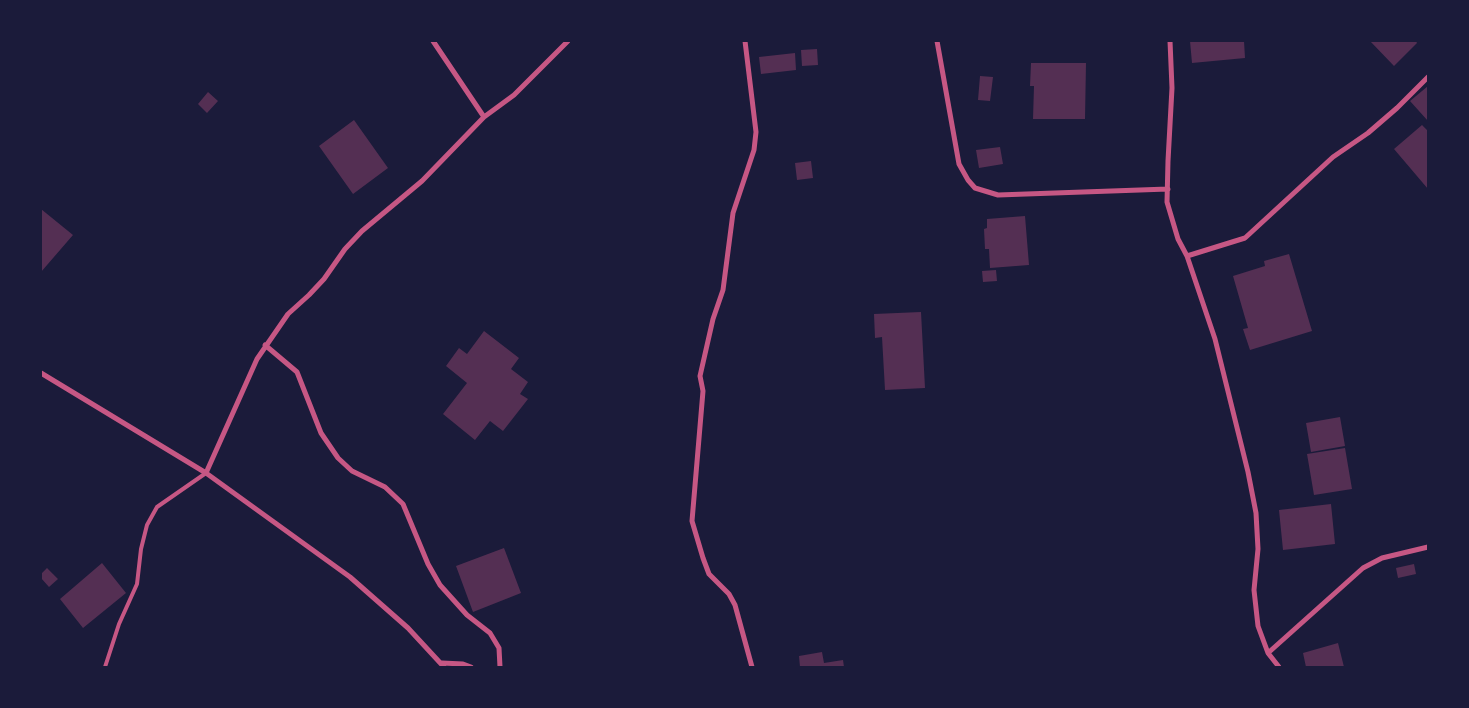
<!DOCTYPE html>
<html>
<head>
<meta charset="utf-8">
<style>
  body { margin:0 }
  #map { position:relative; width:1469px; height:708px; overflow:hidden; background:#1b1b3a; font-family:Raleway,sans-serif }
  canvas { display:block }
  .frame { position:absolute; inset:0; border:42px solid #1b1b3a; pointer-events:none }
</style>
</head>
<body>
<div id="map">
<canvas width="1469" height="708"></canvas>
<div class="frame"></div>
</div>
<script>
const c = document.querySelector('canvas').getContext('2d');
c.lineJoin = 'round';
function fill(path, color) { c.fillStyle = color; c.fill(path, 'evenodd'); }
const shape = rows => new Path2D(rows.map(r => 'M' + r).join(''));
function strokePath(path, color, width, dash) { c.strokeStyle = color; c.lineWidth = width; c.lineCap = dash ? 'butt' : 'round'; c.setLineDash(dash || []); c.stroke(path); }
fill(shape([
  [1190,41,1244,41,1245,58,1192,63],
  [1370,41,1416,41,1417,43,1394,66],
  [817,49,818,65,802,66,801,50],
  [795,53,796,70,761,74,759,57],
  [1031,63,1086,63,1085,119,1033,119,1034,86,1030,86],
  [980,76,993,77,990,101,978,100],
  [1428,86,1428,121,1410,101],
  [208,92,218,101,207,113,198,104],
  [354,120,388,168,353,194,319,146],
  [1422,125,1428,131,1428,189,1394,149],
  [1000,147,1003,164,979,168,976,150],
  [811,161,813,178,797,180,795,163],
  [41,209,73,235,41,272],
  [1025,216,1029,265,990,268,989,249,985,249,984,229,987,228,987,219],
  [1289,254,1312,331,1250,350,1243,329,1248,328,1233,276,1265,266,1264,261],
  [996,270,997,281,983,282,982,271],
  [921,312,925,388,885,390,882,337,875,338,874,314],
  [484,331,519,358,511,369,528,382,520,394,528,399,503,431,490,421,475,440,443,414,467,383,446,366,459,348,467,354],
  [1340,417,1345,446,1311,452,1306,423],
  [1345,448,1352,489,1314,495,1307,454],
  [1331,504,1335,544,1283,550,1279,510],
  [504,548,521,593,473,612,456,566],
  [102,563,126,593,83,628,60,599],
  [1414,564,1416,574,1398,578,1396,568],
  [47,568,58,579,49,587,41,578,41,574],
  [1338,643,1344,667,1306,667,1303,653],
  [822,652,824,663,843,660,844,667,800,667,799,656]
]), '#542f53');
strokePath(shape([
  [105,667,119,624,137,584,141,549,147,525,157,507,206,473]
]), '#c65784', 4);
strokePath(shape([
  [745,41,756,132,754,150,733,213,723,290,713,319,700,376,703,391,692,521,703,558,709,574,729,594,735,605,752,667],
  [937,41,959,164,968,180,975,188,998,195,1168,189],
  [1170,41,1172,88,1168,161,1167,202,1178,239,1187,256,1215,339,1248,472,1256,513,1258,549,1254,590,1258,626,1268,653,1279,667],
  [484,117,514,95,568,41],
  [1187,256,1245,238,1333,157,1368,133,1397,108,1428,77],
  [265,345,297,372,321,433,338,458,352,471,385,487,403,504,428,564,440,585,467,615,490,633,499,648,500,667],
  [41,373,206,473,350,577,408,628,444,667],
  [206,473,257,359,288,314,309,295,324,279,345,249,362,231,422,181,484,117,433,41],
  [1268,653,1363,568,1382,558,1428,547],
  [442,663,463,664,471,667]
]), '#c65784', 5);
</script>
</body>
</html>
